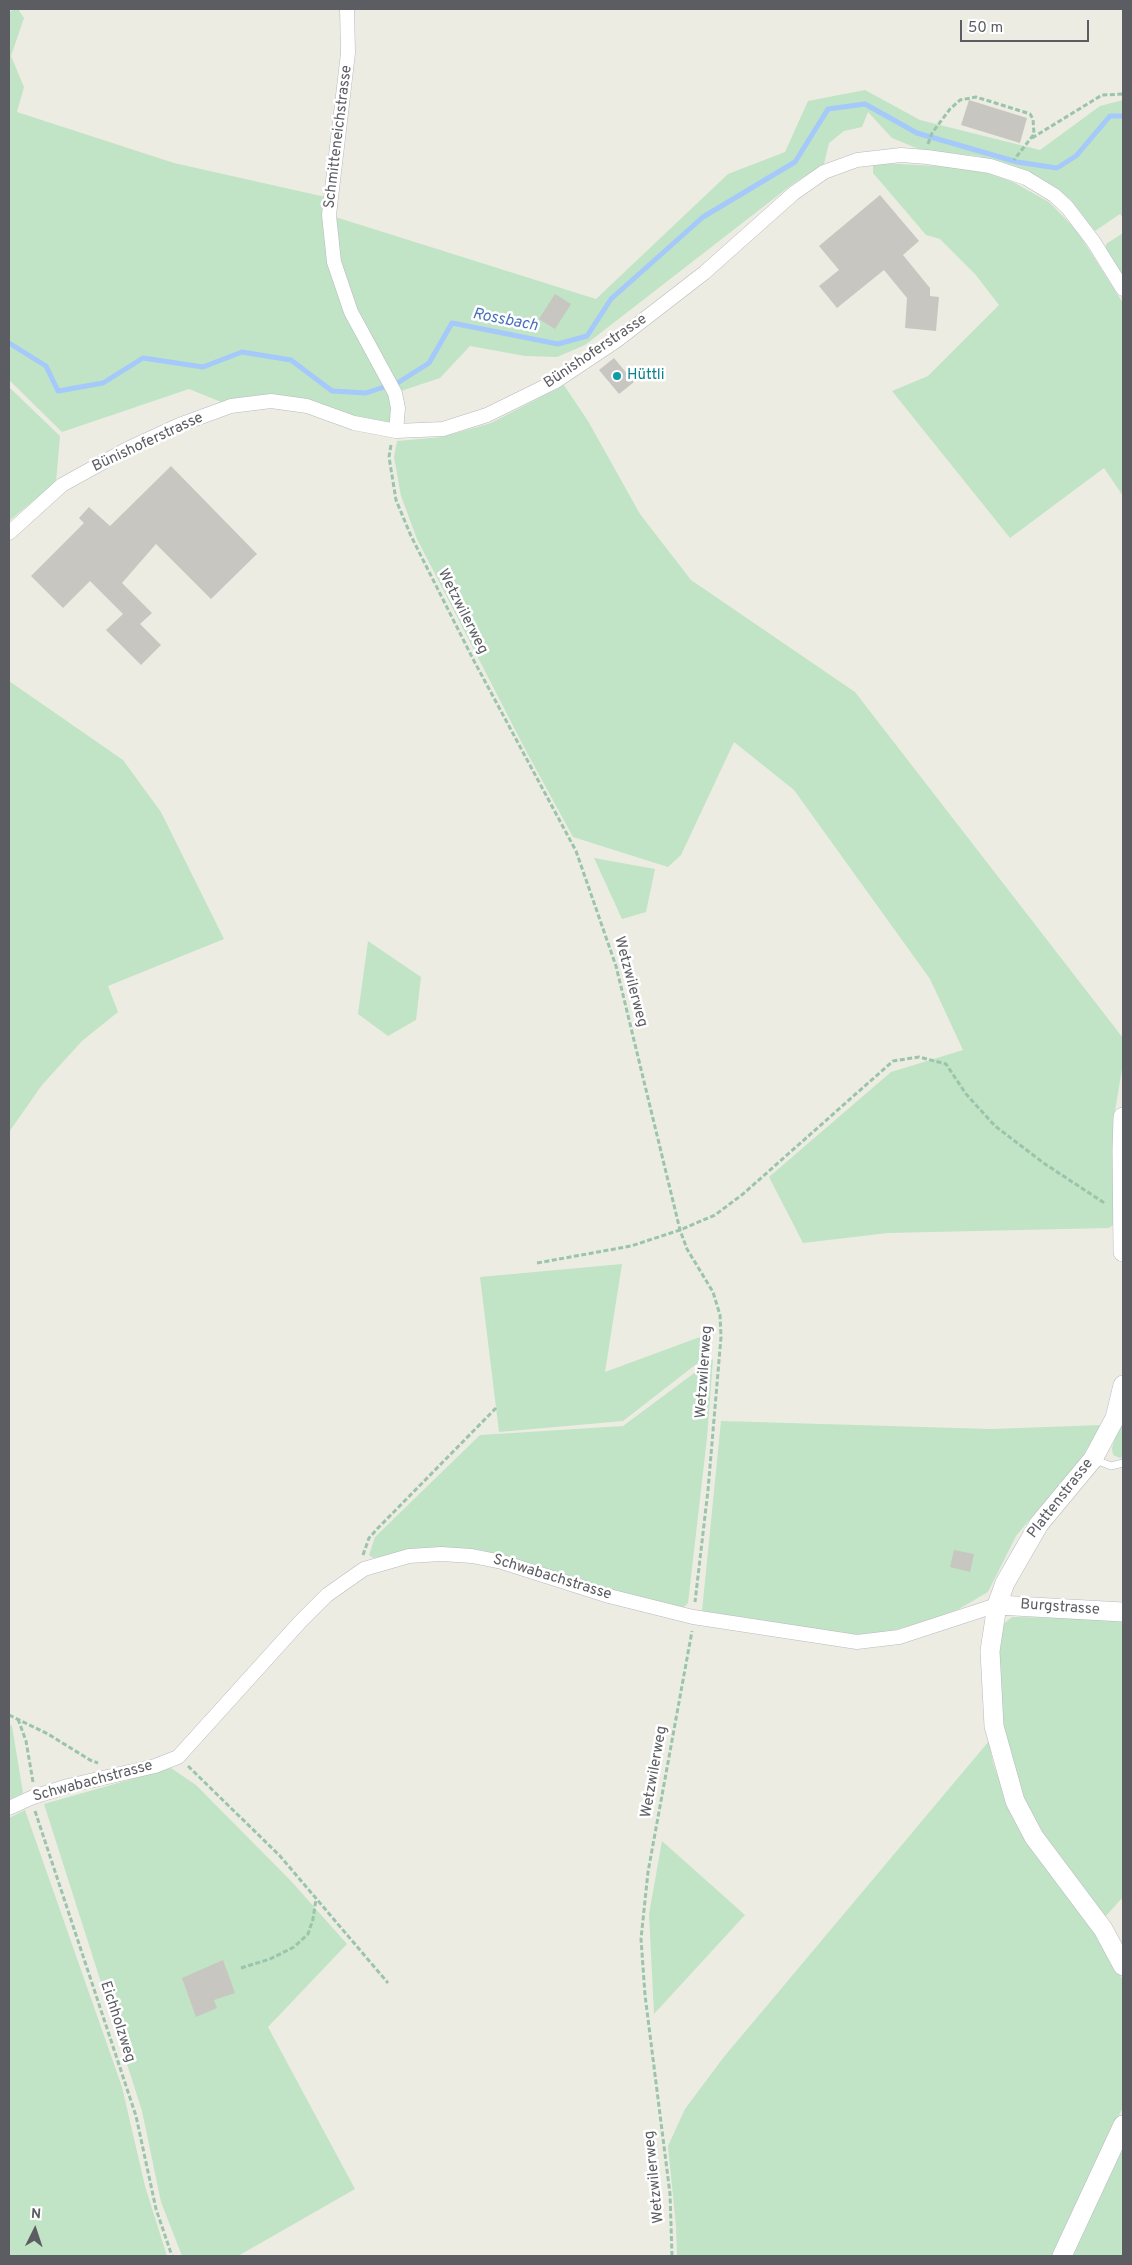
<!DOCTYPE html>
<html>
<head>
<meta charset="utf-8">
<style>
  body { margin:0 }
  #map { position:relative; width:1132px; height:2265px; overflow:hidden; background:#edece3; font-family:Overpass,sans-serif }
  canvas { display:block }
  .frame { position:absolute; inset:0; border:10px solid #5b5d63; pointer-events:none }
  .north { position:absolute; left:10px; top:2205px; width:50px; height:50px; -webkit-text-stroke:4px #fff; paint-order:stroke; rotate:4deg; font-size:14px; font-weight:700; line-height:20px; text-align:center; color:#5b5d63 }
  .north::after { content:''; display:block; margin:auto; width:18px; height:22px; background:#5b5d63; clip-path:polygon(50% 0,100% 100%,50% 72%,0 100%) }
  .scale { position:absolute; left:960px; top:20px; width:129px; height:22px; box-sizing:border-box; border:2px solid #5b5d63; border-top:0; padding-left:6px; font-size:15px; line-height:18px; white-space:nowrap; color:#5b5d63; -webkit-text-stroke:4px #fff; paint-order:stroke }
</style>
</head>
<body>
<div id="map">
<canvas width="1132" height="2265"></canvas>
<div class="frame"></div>
<div class="north">N</div>
<div class="scale">50 m</div>
</div>
<script>
const c = document.querySelector('canvas').getContext('2d');
c.lineJoin = 'round';
function fill(path, color) { c.fillStyle = color; c.fill(path, 'evenodd'); }
const shape = rows => new Path2D(rows.map(r => 'M' + r).join(''));
function strokePath(path, color, width, dash) { c.strokeStyle = color; c.lineWidth = width; c.lineCap = dash ? 'butt' : 'round'; c.setLineDash(dash || []); c.stroke(path); }
function label(font, color, halo, rows, align = 'center') {
  c.font = font + ' Overpass,sans-serif'; c.lineWidth = 5; c.setLineDash([]); c.textBaseline = 'middle'; c.strokeStyle = halo; c.fillStyle = color; for (const [text, x, y, turn = 0] of rows) {
    c.save(); c.translate(x, y); c.rotate((+turn || 0) * Math.PI / 180); c.textAlign = isNaN(turn) ? turn : align; if (halo) c.strokeText(text, 0, 0); c.fillText(text, 0, 0); c.restore();
  }
}
fill(shape([
  [14,9,18,9,24,18,11,56,24,87,17,112,174,163,330,198,329,215,596,299,728,174,785,152,808,101,865,90,920,120,1040,150,1100,106,1123,100,1123,218,1120,214,1095,231,1070,199,1039,177,978,156,921,150,892,138,868,112,862,127,844,131,829,143,824,164,794,183,585,345,557,357,525,356,470,346,440,378,395,393,396,431,307,406,231,406,189,389,62,432,9,380,9,12],
  [881,163,954,167,992,174,1013,182,1049,202,1077,231,1123,303,1123,496,1104,468,1010,538,892,391,928,376,999,305,975,274,940,239,926,235,873,173,873,165],
  [1123,233,1123,276,1106,250,1106,244],
  [564,385,588,421,640,514,691,580,855,692,1123,1038,1123,1063,1114,1117,1113,1225,1109,1228,888,1233,803,1243,769,1177,891,1072,963,1050,930,979,794,790,734,742,681,855,668,867,573,837,525,749,417,539,401,496,394,457,397,441,442,437,491,423],
  [9,387,60,436,56,482,9,521],
  [9,681,123,760,161,812,224,939,108,986,118,1012,82,1041,42,1085,9,1132],
  [594,858,655,869,646,912,622,919],
  [368,941,421,977,416,1020,388,1036,358,1014],
  [622,1264,605,1372,708,1334,699,1362,623,1421,499,1432,480,1277],
  [713,1359,707,1438,688,1603,682,1609,599,1587,481,1550,438,1548,373,1558,369,1555,375,1537,480,1435,623,1426],
  [1123,1414,1123,1457,1120,1458,1113,1455,1112,1448],
  [721,1421,991,1429,1102,1425,1082,1457,1016,1536,988,1592,959,1609,930,1620,880,1634,855,1635,702,1611],
  [1012,1617,1123,1619,1123,1897,1105,1917,1037,1833,1005,1750,998,1653,1002,1625],
  [9,1724,12,1726,23,1793,9,1800],
  [989,1741,993,1763,1004,1793,1112,1958,1123,1981,1123,2107,1052,2256,677,2256,676,2226,668,2146,685,2109,723,2058],
  [171,1768,196,1785,291,1881,347,1944,268,2027,355,2189,238,2256,182,2256,161,2202,142,2111,44,1804],
  [25,1810,122,2087,145,2186,167,2256,9,2256,9,1818],
  [662,1841,745,1915,654,2014,649,1914],
  [1123,2142,1123,2256,1068,2256]
]), '#c0e4c5');
strokePath(shape([
  [9,343,46,366,58,391,103,383,143,358,203,367,242,352,291,360,332,391,366,393,399,382,429,363,452,323,558,344,587,336,611,299,703,217,795,162,828,109,865,104,917,133,1017,162,1057,168,1076,156,1110,116,1123,116]
]), '#a5c9fb', 5);
fill(shape([
  [969,100,1027,118,1020,143,961,125],
  [880,195,919,241,903,255,930,288,930,296,939,297,936,331,905,328,907,298,884,270,837,308,819,286,839,270,819,246],
  [555,294,571,304,555,329,539,319],
  [614,358,634,382,619,394,599,370],
  [171,466,257,554,211,599,156,544,122,583,152,613,140,624,161,645,141,665,106,630,123,614,90,581,63,608,31,576,84,523,79,518,89,507,110,526],
  [954,1550,974,1554,970,1572,950,1567],
  [223,1960,235,1993,214,2000,217,2008,196,2017,182,1978]
]), '#c8c6c0');
const lane = shape([
  [1093,1459,1111,1466,1123,1463]
]);
const street = shape([
  [347,9,348,53,329,215,334,262,351,312,395,393,398,408,396,431],
  [9,533,62,485,127,449,179,425,231,406,271,401,307,406,354,423,396,431,443,429,487,415,556,381,616,341,704,273,794,193,824,172,857,160,901,155,927,157,990,166,1026,178,1054,195,1067,207,1093,241,1123,289],
  [9,1808,33,1797,68,1786,155,1766,178,1757,300,1622,327,1595,364,1569,409,1556,441,1554,472,1556,502,1562,609,1596,693,1617,857,1642,899,1637,997,1605]
]);
const secondary = shape([
  [1123,1117,1122,1150,1123,1252],
  [1123,1385,1115,1418,1093,1459,1039,1524,1005,1583,997,1605,990,1651,994,1726,1015,1801,1034,1837,1103,1929,1123,1966],
  [997,1605,1123,1612],
  [1062,2256,1123,2125]
]);
strokePath(lane, '#b8b9be', 8);
strokePath(street, '#b8b9be', 15);
strokePath(secondary, '#b8bac0', 20);
strokePath(shape([
  [1032,138,1102,95,1123,94],
  [928,144,932,133,950,109,960,100,976,97,1024,112,1030,114,1033,119,1034,134,1014,160],
  [391,445,389,457,396,500,411,536,473,659,576,851,616,966,680,1230,687,1249,713,1292,720,1315,721,1337,708,1490,695,1602],
  [537,1263,631,1246,680,1230,715,1215,743,1194,893,1061,919,1057,946,1064,966,1094,995,1126,1045,1164,1106,1204],
  [363,1555,369,1538,378,1528,496,1408],
  [9,1715,48,1734,90,1760,98,1763],
  [18,1719,26,1741,33,1782],
  [188,1766,280,1856,388,1983],
  [35,1811,136,2116,156,2209,172,2256],
  [241,1968,270,1959,294,1947,308,1934,313,1919,316,1899],
  [672,2256,670,2194,645,1995,641,1939,648,1872,692,1631]
]), '#9ac4ab', 3, [5, 2.5]);
strokePath(lane, '#fff', 7);
strokePath(street, '#fff', 14);
strokePath(secondary, '#fff', 19);
for (const [x, y, r, color] of [
  [617,376,5,"#0f9aa8"]
]) { const dot = new Path2D(); dot.arc(x, y, r, 0, 2 * Math.PI); c.fillStyle = color; c.fill(dot); strokePath(dot, '#fff', 2); }
label('15px', '#5b5d63', '#fff', [
  ["Schmitteneichstrasse",339,137,-83],
  ["Bünishoferstrasse",596,352,-34],
  ["Bünishoferstrasse",148,443,-25],
  ["Wetzwilerweg",462,612,63],
  ["Wetzwilerweg",630,982,75],
  ["Wetzwilerweg",705,1372,-86],
  ["Plattenstrasse",1061,1499,-52],
  ["Schwabachstrasse",552,1578,17],
  ["Burgstrasse",1060,1608,4],
  ["Wetzwilerweg",655,1772,-80],
  ["Schwabachstrasse",93,1782,-15],
  ["Eichholzweg",117,2022,72],
  ["Wetzwilerweg",655,2177,-96]
]);
label('15px', '#0d838f', '#fff', [
  ["Hüttli",627,376]
], 'left');
label('italic 16px', '#4871bd', '#fff', [
  ["Rossbach",505,321,11]
]);
</script>
</body>
</html>
